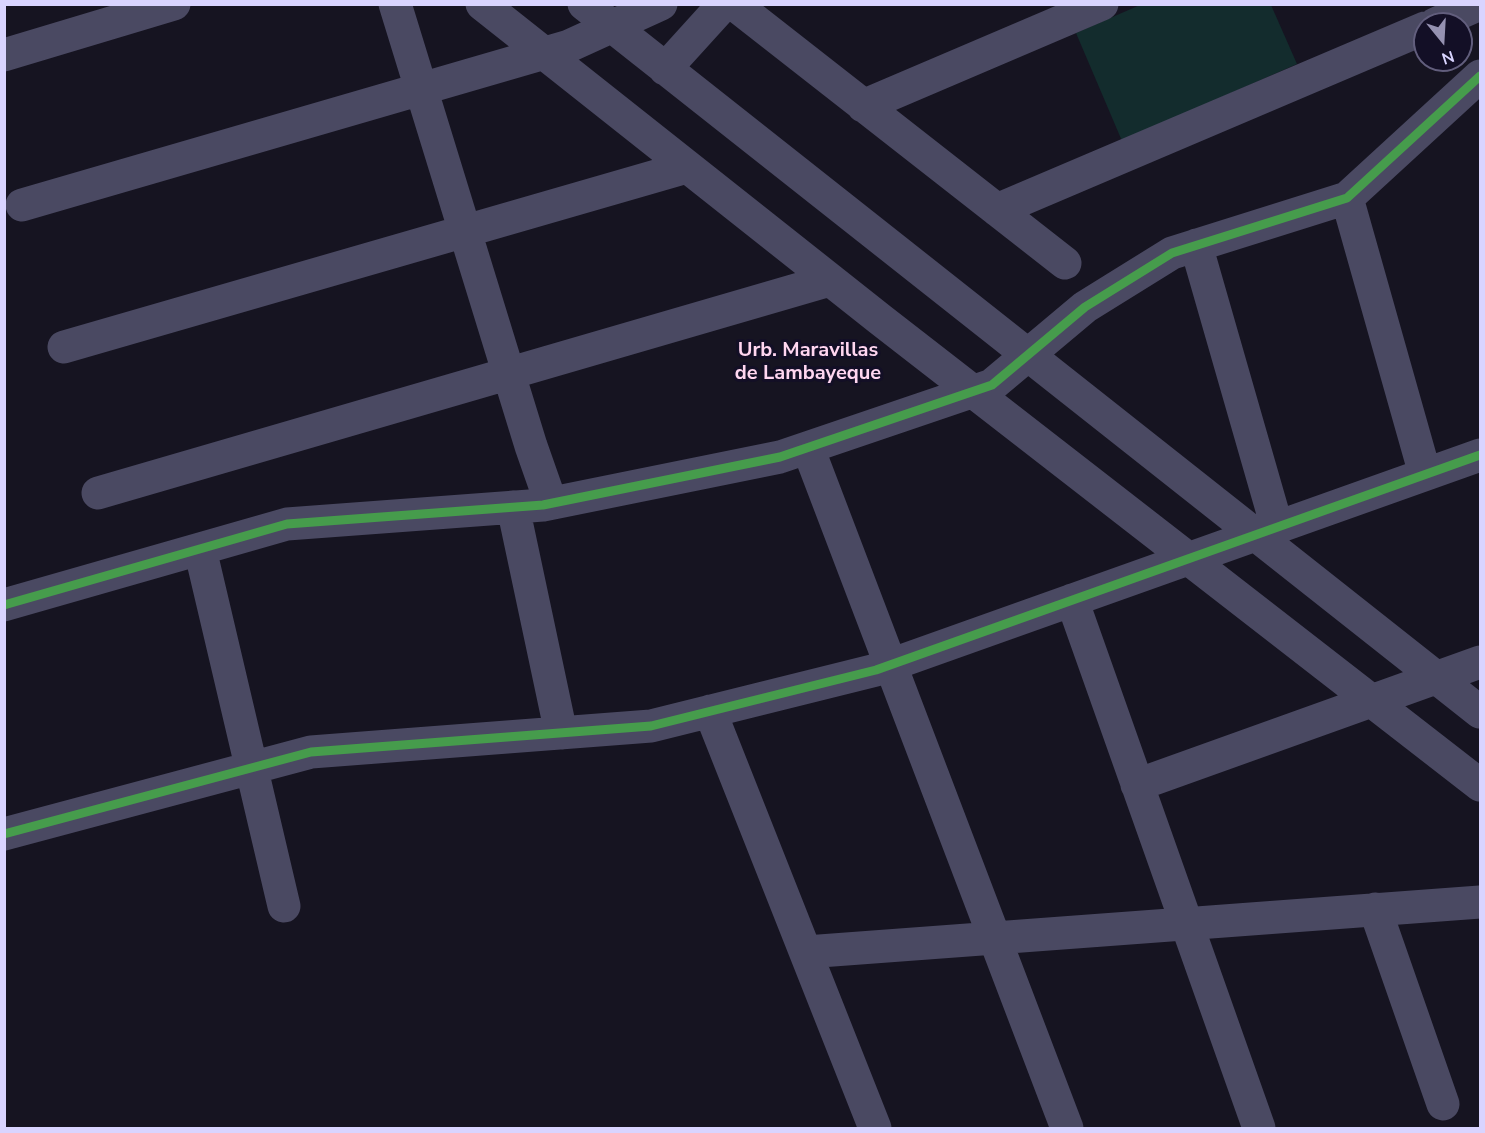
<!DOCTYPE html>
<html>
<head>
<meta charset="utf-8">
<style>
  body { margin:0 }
  #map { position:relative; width:1485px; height:1133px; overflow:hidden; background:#161421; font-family:"Nunito Sans",sans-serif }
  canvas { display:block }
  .frame { position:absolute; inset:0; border:6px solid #d9d4ff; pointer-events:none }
  .north { position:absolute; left:1413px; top:12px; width:60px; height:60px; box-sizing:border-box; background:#130f26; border:2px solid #625e7d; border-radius:50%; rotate:162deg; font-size:16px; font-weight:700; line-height:24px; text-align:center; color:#d9d4ff }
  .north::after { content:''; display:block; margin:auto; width:21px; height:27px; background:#9591b1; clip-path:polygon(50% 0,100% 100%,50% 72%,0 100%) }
</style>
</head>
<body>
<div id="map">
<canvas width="1485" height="1133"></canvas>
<div class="frame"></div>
<div class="north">N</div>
</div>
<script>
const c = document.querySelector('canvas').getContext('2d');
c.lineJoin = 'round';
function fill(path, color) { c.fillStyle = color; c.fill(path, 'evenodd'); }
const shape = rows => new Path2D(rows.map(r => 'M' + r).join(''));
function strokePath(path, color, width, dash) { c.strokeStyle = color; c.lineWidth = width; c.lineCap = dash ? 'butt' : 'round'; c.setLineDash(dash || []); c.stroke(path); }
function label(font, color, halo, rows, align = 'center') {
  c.font = font + ' "Nunito Sans",sans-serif'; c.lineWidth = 6; c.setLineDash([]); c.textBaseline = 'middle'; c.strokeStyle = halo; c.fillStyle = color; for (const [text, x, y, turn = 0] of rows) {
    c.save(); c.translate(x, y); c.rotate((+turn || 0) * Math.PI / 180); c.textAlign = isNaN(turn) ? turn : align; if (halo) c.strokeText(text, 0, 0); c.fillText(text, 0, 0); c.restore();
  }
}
fill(shape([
  [1140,5,1271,5,1297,64,1122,141,1076,33]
]), '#132c2d');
strokePath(shape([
  [395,4,531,446,551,503],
  [482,4,881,320,1480,785],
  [584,4,1480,712],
  [734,4,1065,263],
  [1435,24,1480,4],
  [4,55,174,4],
  [665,69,724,4],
  [863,106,1102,4],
  [1347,198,1425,474],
  [22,205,569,46,661,4],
  [997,210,1425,28],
  [1196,245,1277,527],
  [64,347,687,167],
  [808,448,1067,1128],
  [98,493,830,280],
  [513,507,561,733],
  [200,549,284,906],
  [1072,600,1259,1128],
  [4,605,287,524,543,505,780,457,992,385,1085,307,1172,253,1347,198,1480,76],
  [710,711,875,1128],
  [1137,785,1480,662],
  [4,834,311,752,651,726,876,670,1480,455],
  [1375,909,1443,1104],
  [806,952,1480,902]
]), '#4a4962', 33);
strokePath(shape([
  [4,605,287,524,543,505,780,457,992,385,1085,307,1172,253,1347,198,1480,76],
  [4,834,311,752,651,726,876,670,1480,455]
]), '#469c4c', 9);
label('bold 20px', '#ffd6f0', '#130f26', [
  ["Urb. Maravillas",808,351],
  ["de Lambayeque",808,374]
]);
</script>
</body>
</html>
